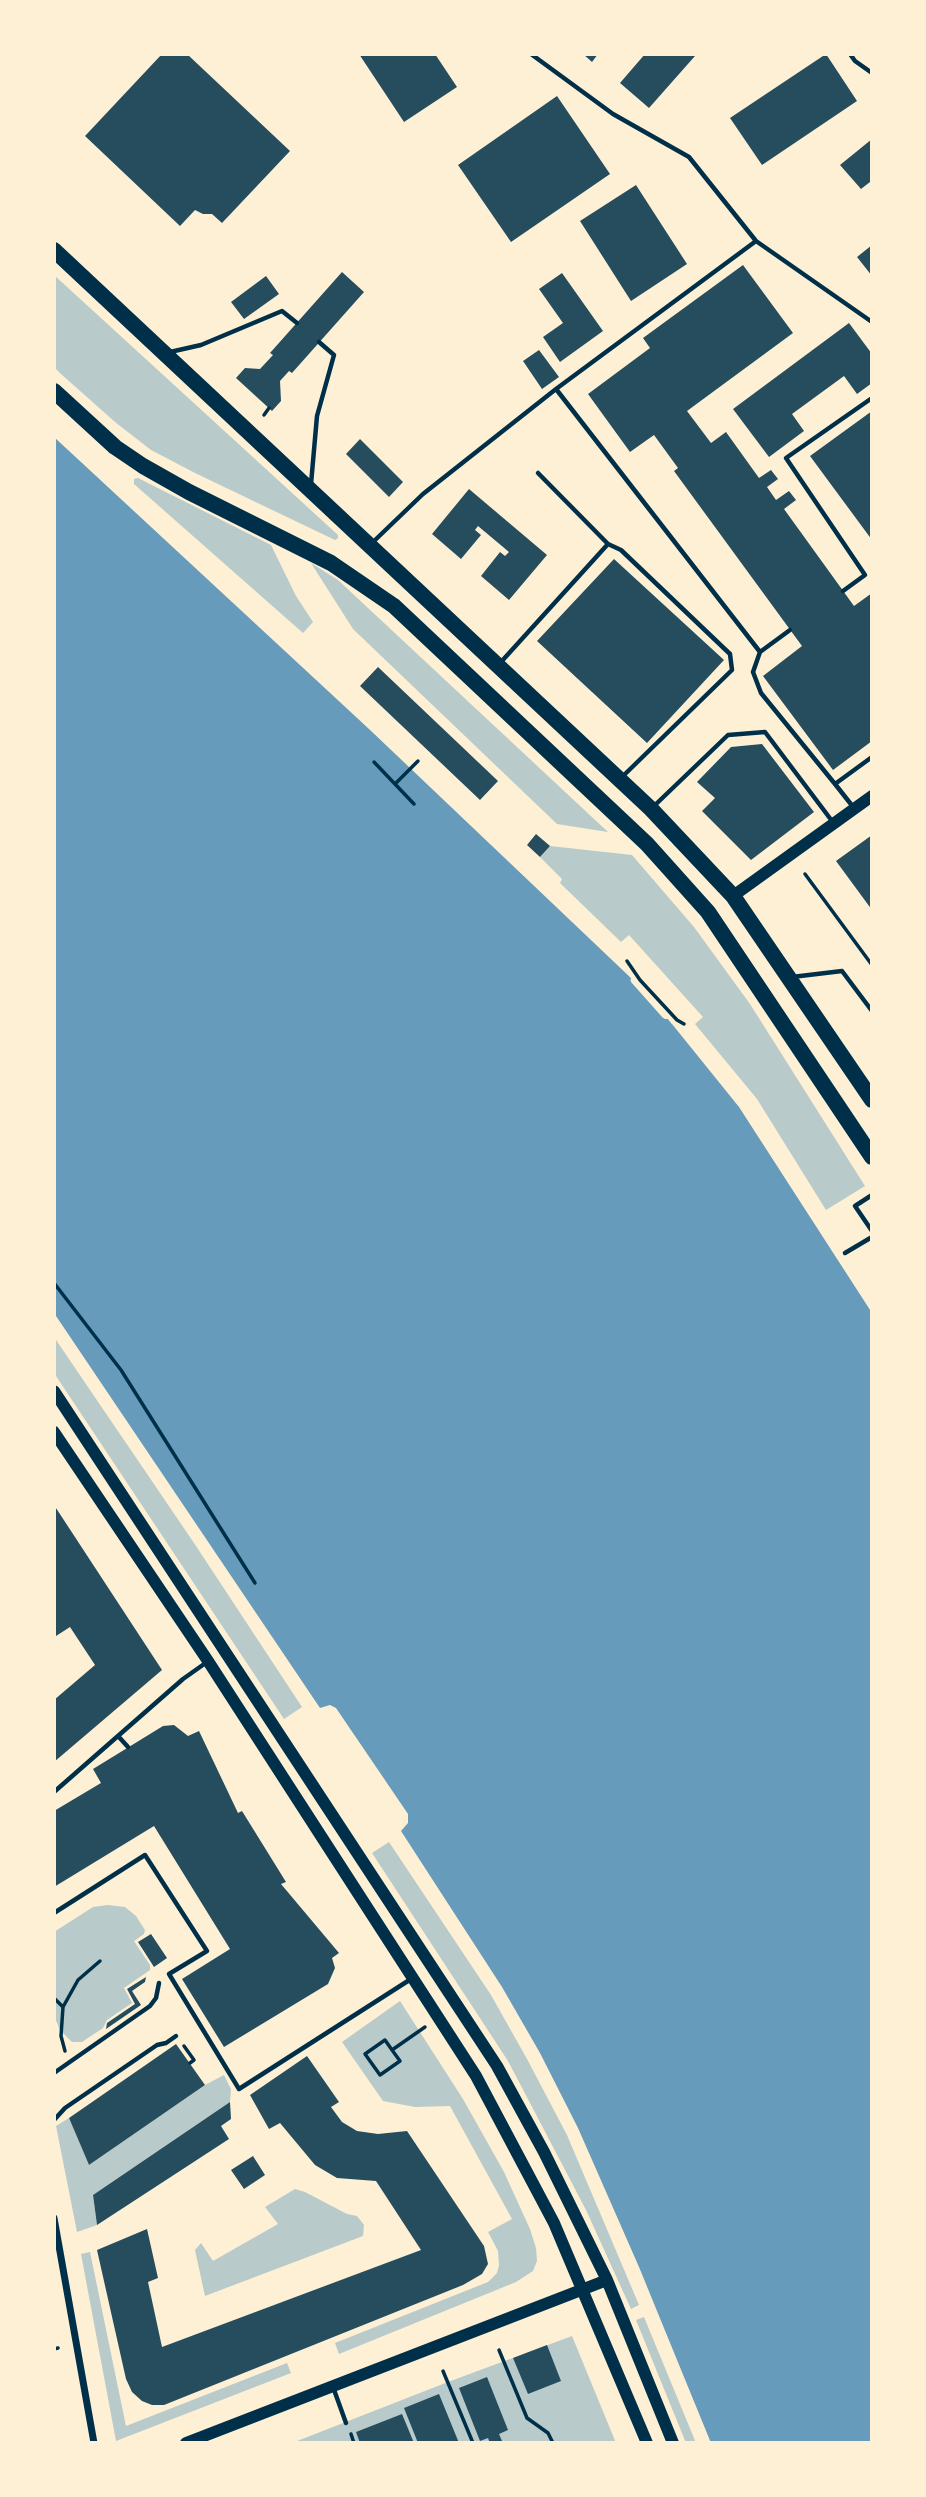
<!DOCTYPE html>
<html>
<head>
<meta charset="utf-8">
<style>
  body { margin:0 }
  #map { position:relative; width:926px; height:2497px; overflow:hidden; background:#fdf0d5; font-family:Inter,sans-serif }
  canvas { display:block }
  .frame { position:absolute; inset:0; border:56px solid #fdf0d5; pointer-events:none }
</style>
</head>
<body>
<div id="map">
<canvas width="926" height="2497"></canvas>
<div class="frame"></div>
</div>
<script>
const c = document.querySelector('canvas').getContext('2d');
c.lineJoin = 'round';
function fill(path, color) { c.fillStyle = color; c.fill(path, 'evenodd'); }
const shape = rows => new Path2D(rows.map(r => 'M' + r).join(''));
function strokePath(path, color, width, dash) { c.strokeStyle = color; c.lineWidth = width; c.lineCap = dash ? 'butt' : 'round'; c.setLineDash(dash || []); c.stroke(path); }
fill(shape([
  [54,275,338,535,338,538,335,540,195,473,151,450,115,422,61,374,54,367],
  [138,478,271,545,296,596,313,622,303,633,134,484,134,479],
  [311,563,338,580,608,832,557,824,353,629],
  [550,846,632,855,694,927,750,1004,865,1186,826,1210,757,1099,695,1024,703,1017,629,935,621,942,560,883,562,879,540,857],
  [54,1337,194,1543,302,1707,284,1719,54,1373],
  [389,1842,491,1995,527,2059,567,2135,639,2305,631,2309,586,2210,508,2061,372,1853],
  [108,1905,125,1907,136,1916,145,1930,144,1934,134,1941,150,1965,150,1970,124,1988,132,2003,107,2020,103,2028,82,2042,72,2042,60,2030,54,2016,54,1932,93,1907],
  [400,2001,463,2099,504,2172,530,2229,536,2248,537,2261,533,2271,516,2282,339,2354,335,2343,488,2282,497,2273,499,2265,498,2251,488,2232,512,2219,450,2106,415,2107,383,2101,342,2042],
  [224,2075,231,2089,230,2102,93,2195,97,2225,77,2232,56,2126,69,2118,89,2165,205,2085],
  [295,2189,305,2192,347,2214,357,2216,364,2225,363,2236,205,2296,195,2250,201,2243,213,2261,278,2224,265,2207],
  [90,2252,126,2426,287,2363,291,2373,116,2441,81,2254],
  [644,2317,696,2443,686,2443,636,2320],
  [572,2336,616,2443,292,2443,448,2382]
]), '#b9caca');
fill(shape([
  [54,437,369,729,632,979,630,980,665,1019,668,1019,739,1107,872,1313,872,2443,711,2443,639,2267,578,2128,540,2053,502,1987,401,1831,408,1823,408,1814,336,1708,330,1705,320,1708,54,1313]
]), '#669bbc');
fill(shape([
  [629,971,635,977,634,981,665,1015,670,1016,675,1022,672,1024,668,1019,663,1018,631,982,631,978,627,973]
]), '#fdf0d5');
fill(shape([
  [162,54,187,54,290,151,222,223,212,214,203,214,195,210,180,226,85,136],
  [359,54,435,54,457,87,404,122],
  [583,54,598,54,592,62],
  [645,54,695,56,649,108,620,83],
  [826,54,857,101,762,165,730,118],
  [557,96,610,174,511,242,458,165],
  [872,139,872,184,870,182,861,189,840,165],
  [636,185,687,264,631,301,580,221],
  [872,245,872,276,857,257],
  [743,265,793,333,687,411,711,443,726,432,759,478,771,470,778,479,767,487,776,500,789,491,796,500,784,509,854,606,872,593,872,741,833,770,763,676,802,646,674,471,678,468,654,435,630,452,588,394,650,348,643,338],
  [342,272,364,292,292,373,289,371,280,381,281,401,272,411,236,378,245,368,260,369,273,355,270,353],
  [562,273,603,331,560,362,543,337,563,323,539,289],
  [266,276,279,294,244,319,231,302],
  [849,323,872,354,872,383,857,394,844,376,792,414,804,431,769,457,733,409],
  [539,350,559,377,542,389,523,361],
  [872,411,872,540,810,456],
  [360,439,403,482,389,497,346,454],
  [469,489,547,555,509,600,481,576,500,552,505,556,509,552,478,526,475,530,481,535,461,559,432,534],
  [614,559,724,660,647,743,537,641],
  [378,667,498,781,480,800,360,686],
  [762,744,814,812,751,860,702,811,715,798,697,782,731,747],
  [536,834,550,846,540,857,527,845],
  [872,835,872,910,836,861],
  [54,1505,162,1670,54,1762,54,1700,95,1665,70,1627,56,1636,54,1634,54,1606,56,1605,54,1602],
  [174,1725,188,1736,199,1731,238,1813,242,1811,286,1882,281,1884,339,1953,332,1958,335,1968,328,1984,224,2047,182,1979,230,1949,154,1826,54,1887,54,1811,101,1783,93,1769,163,1726],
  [151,1934,167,1958,154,1967,138,1942],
  [146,1977,145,1982,132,1991,141,2005,106,2029,107,2023,135,2004,127,1989],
  [176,2044,205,2085,89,2165,69,2118],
  [307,2056,339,2102,331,2107,342,2122,357,2131,378,2134,407,2131,484,2246,488,2264,482,2274,463,2285,164,2405,152,2405,142,2401,132,2392,126,2379,97,2250,147,2229,158,2278,148,2282,162,2347,421,2250,376,2181,337,2178,315,2165,280,2123,269,2129,250,2095],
  [230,2102,231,2119,221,2126,229,2139,97,2225,93,2195],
  [253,2156,265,2175,244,2189,231,2170],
  [547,2345,561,2381,528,2394,513,2358],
  [487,2377,508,2430,499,2434,502,2441,497,2443,490,2443,488,2438,480,2441,459,2388],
  [439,2394,459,2443,418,2443,404,2408],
  [402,2414,414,2443,360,2443,356,2432]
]), '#264d5e');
strokePath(shape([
  [264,415,269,408],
  [374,762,414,804],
  [395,784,418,761],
  [805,874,872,965],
  [627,961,640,980,677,1020,684,1024],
  [54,1283,121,1370,255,1583],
  [54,1998,63,2007],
  [184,2046,194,2060,190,2063],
  [392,2050,400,2061,380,2075,365,2054,385,2040,392,2050,425,2027],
  [65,2051,61,2036,63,2007,78,1980,100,1961],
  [54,2349,58,2348],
  [499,2350,527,2418,548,2433,553,2443],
  [443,2371,473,2443],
  [351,2434,354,2443]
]), '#003049', 3.5);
strokePath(shape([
  [531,54,613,114,689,157,756,241,872,322],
  [850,54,855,61,872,73],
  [170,352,201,345,282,311,297,323],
  [556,389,760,652,753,672,761,693,835,784,872,757],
  [538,473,608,544],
  [311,484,317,416,334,355,319,342],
  [373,542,423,494,556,389,756,241],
  [843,591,865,575,786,458,872,398],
  [760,652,790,630],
  [501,662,608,544,621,550,730,654,732,670,623,776],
  [835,784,854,808],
  [654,806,728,735,765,732,832,821],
  [792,977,842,971,872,1011],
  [872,1195,855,1206,872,1231],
  [845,1253,872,1237],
  [118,1736,128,1747],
  [54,1792,183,1679,207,1662],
  [54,1913,145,1855,207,1951,169,1974,239,2089,411,1979],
  [54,2073,150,2006,156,1998,159,1983],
  [54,2120,65,2108,157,2045,166,2043,176,2036],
  [333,2387,346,2423]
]), '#003049', 4.5);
strokePath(shape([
  [54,2218,94,2443]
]), '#003049', 7);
strokePath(shape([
  [733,896,872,796],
  [54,1391,497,2066,544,2152,607,2280,673,2443],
  [54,1432,208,1661,476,2076,554,2223,647,2443],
  [186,2443,607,2280]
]), '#003049', 12);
strokePath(shape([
  [54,250,651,809,733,896,872,1100],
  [54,391,115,447,143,466,189,492,331,563,394,606,647,844,708,912,872,1157]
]), '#003049', 16);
</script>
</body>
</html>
